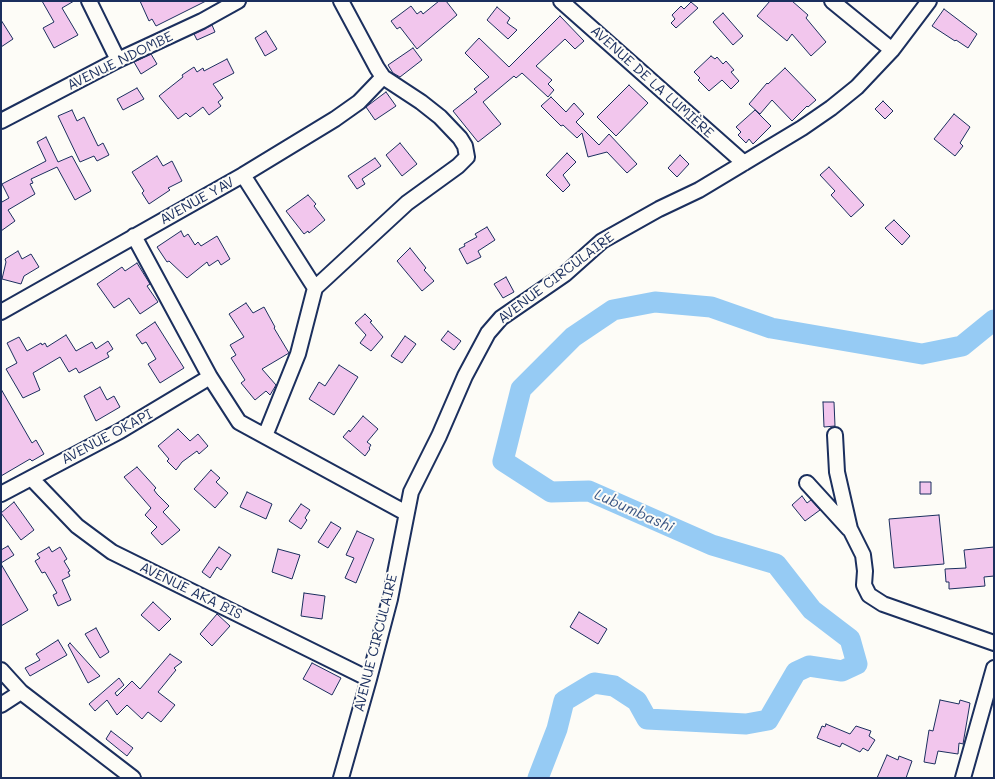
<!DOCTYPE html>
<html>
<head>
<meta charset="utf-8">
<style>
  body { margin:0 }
  #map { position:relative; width:995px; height:779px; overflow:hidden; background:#fdfcf7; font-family:Mali,sans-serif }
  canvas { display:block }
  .frame { position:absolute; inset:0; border:2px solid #1b2f5e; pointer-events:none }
</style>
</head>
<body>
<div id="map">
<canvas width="995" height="779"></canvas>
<div class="frame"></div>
</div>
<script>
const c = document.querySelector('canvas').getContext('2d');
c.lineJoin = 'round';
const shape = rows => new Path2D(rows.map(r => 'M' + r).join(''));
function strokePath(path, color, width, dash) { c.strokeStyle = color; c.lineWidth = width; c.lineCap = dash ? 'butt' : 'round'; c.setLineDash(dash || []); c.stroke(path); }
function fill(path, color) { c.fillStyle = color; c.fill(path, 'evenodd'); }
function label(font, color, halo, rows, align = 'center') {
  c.font = font + ' Mali,sans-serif'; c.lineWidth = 4; c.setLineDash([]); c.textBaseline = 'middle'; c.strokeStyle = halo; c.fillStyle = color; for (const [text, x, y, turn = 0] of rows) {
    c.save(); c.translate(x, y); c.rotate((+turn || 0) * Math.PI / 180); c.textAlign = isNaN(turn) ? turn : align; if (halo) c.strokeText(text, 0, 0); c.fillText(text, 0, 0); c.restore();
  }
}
strokePath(shape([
  [538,778,557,729,564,701,594,683,614,686,637,701,647,719,746,724,768,720,796,672,809,666,842,671,857,664,850,639,812,610,776,564,712,545,589,491,551,492,503,461,521,389,573,337,613,310,655,302,711,307,771,328,922,354,962,346,994,320]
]), '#96cbf4', 21);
const building = shape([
  [42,1,74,1,62,8,78,35,54,48,43,28,54,22,42,1],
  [140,1,206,1,156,26,152,19,149,21,140,1],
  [439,1,446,1,457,15,417,49,400,27,397,29,391,21,411,6,417,14,421,11,423,14,439,1],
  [770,1,792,1,808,15,806,18,826,42,811,56,792,34,787,41,757,16,770,1],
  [691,2,698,8,676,28,671,23,675,19,672,15,681,6,684,9,691,2],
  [497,7,510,18,507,23,517,30,508,39,487,20,497,7],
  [944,9,977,34,968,48,956,40,955,41,932,26,944,9],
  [723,13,743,36,733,45,713,22,723,13],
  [560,16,584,41,575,49,565,39,536,66,552,80,548,84,554,90,548,97,522,73,516,78,514,76,483,102,501,124,478,142,453,111,477,92,474,89,489,77,465,53,479,38,509,67,560,16],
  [1,20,13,39,1,47,1,20],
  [212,25,215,32,197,40,194,34,212,25],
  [266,31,277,49,265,56,255,38,266,31],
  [413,48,422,60,400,77,393,73,388,65,413,48],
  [151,54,157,64,141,74,134,62,151,54],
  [711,56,715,59,717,57,723,64,726,61,734,70,731,72,739,81,731,89,722,80,709,91,698,80,700,78,694,72,711,56],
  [227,59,234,73,213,84,223,98,218,102,221,106,209,115,203,107,190,117,186,113,178,119,159,96,183,77,182,75,194,67,197,72,203,68,204,71,227,59],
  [785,68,816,100,808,107,807,106,792,121,772,100,760,114,749,104,767,83,768,84,785,68],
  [629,85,648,103,616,136,597,117,629,85],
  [137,88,144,99,123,110,117,99,137,88],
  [386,92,396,106,375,120,366,107,386,92],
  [551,97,566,112,574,103,584,114,576,122,599,145,609,134,637,164,627,173,607,152,588,157,582,133,577,138,563,125,561,126,541,106,551,97],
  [883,101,893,111,885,119,875,109,883,101],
  [72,110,77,121,84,117,98,146,103,143,109,155,97,161,94,156,80,162,58,116,72,110],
  [755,110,771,126,753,144,749,139,746,143,738,135,741,132,736,127,755,110],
  [954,114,970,127,960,143,963,146,955,156,934,139,954,114],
  [46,137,58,162,72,156,91,191,75,200,57,167,31,179,33,183,30,184,35,194,8,210,15,221,1,231,1,200,2,202,9,198,2,184,46,161,37,142,46,137],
  [400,143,417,164,402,176,386,155,400,143],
  [567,153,576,162,563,175,570,185,563,192,546,175,567,153],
  [680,155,689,164,677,177,668,168,680,155],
  [157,156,163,166,172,161,182,181,168,188,170,190,149,204,142,193,144,191,132,172,157,156],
  [375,158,381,166,362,179,365,184,357,189,348,176,375,158],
  [829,167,864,205,851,217,831,195,835,191,820,175,829,167],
  [308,195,316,204,314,206,325,220,309,233,308,231,304,234,286,211,308,195],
  [894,220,910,236,902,245,885,228,894,220],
  [487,227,495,240,478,251,481,257,467,264,459,249,465,246,464,244,477,237,475,234,487,227],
  [181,231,184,237,188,234,195,245,198,242,201,246,217,236,230,259,221,265,218,260,209,266,207,262,187,278,169,261,167,262,157,247,181,231],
  [410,248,426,268,424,270,434,281,422,291,397,261,410,248],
  [18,251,22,259,31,254,39,267,24,276,21,284,2,279,6,262,5,259,18,251],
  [137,263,150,284,147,286,158,302,140,314,129,298,114,308,97,284,122,267,125,271,137,263],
  [506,277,514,292,503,298,494,284,506,277],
  [246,303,253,313,264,307,275,327,274,328,289,353,262,369,276,385,270,395,266,391,255,400,241,383,245,380,231,358,236,355,230,345,244,337,229,314,246,303],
  [365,314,372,321,370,322,383,337,371,351,360,343,366,335,355,323,365,314],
  [155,322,184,368,160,383,148,364,156,359,146,342,142,344,136,335,155,322],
  [448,331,461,341,454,350,441,340,448,331],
  [66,335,76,351,92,342,96,349,108,341,113,349,107,353,109,357,79,373,76,368,69,372,60,357,33,373,40,390,23,398,6,369,17,363,7,343,19,337,27,351,41,343,42,345,45,343,47,347,66,335],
  [405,336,416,344,402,363,391,356,405,336],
  [339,365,358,377,334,415,309,399,319,382,325,386,339,365],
  [100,387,107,400,114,396,120,407,96,421,84,396,100,387],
  [1,389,32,443,36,440,44,454,32,461,30,459,1,476,1,389],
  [823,402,834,402,835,426,824,427,823,402],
  [363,416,378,429,367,442,371,445,369,448,370,449,365,456,343,437,349,430,350,432,363,416],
  [178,429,190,441,198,434,208,446,199,454,197,451,182,462,176,470,167,461,169,459,158,446,178,429],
  [137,467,156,488,154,490,157,494,169,506,163,512,180,530,162,545,151,533,157,527,145,515,151,508,124,477,137,467],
  [211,470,220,478,216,482,228,493,215,508,194,489,211,470],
  [920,482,931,482,931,494,920,494,920,482],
  [247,492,272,504,266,519,240,507,247,492],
  [802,496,807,503,811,500,820,510,805,521,792,505,802,496],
  [14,502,34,530,21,540,1,513,14,502],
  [301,504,310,510,305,518,307,520,301,529,289,521,301,504],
  [939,515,944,564,894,568,889,519,939,515],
  [331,522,341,528,328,548,318,542,331,522],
  [357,531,374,539,356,583,345,578,354,558,346,555,357,531],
  [8,546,14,555,1,563,1,550,8,546],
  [49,547,52,552,60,547,67,559,64,561,70,571,68,572,70,576,62,580,71,600,58,606,53,595,57,593,45,572,42,573,35,561,40,558,37,554,49,547],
  [219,547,231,555,221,570,217,567,210,578,202,572,219,547],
  [994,547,994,576,984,577,985,586,949,589,949,582,946,582,945,569,966,568,964,550,994,547],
  [278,549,300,555,292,579,272,572,278,549],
  [1,564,28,610,1,626,1,564],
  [304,593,325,596,322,619,301,616,304,593],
  [153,602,171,619,159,631,141,615,153,602],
  [579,612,607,629,598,644,570,627,579,612],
  [217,614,230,626,212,646,200,634,217,614],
  [96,628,109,652,100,658,85,634,96,628],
  [58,640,67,655,30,676,25,668,40,660,36,654,58,640],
  [70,643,100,676,88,683,68,645,70,643],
  [170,654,182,662,174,668,176,670,158,692,175,705,161,722,148,712,142,719,127,705,117,715,107,700,95,711,89,704,119,678,124,685,115,693,117,696,132,681,140,689,170,654],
  [312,663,341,678,332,695,303,679,312,663],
  [940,700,959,704,960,700,970,703,963,744,959,743,958,754,938,751,935,764,924,762,929,730,933,731,940,700],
  [826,724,850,734,856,726,871,731,869,736,875,740,868,751,863,748,860,752,842,743,840,747,817,738,822,726,825,727,826,724],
  [111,731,133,748,127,756,106,739,111,731],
  [887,755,898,760,899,756,912,761,906,778,877,778,887,755]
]);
fill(building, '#f2c6ed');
strokePath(building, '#1b2f5e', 1);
const minor = shape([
  [89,1,118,60],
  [561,1,744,163],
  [832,1,892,50],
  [1,121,118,60,202,21,238,1],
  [243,175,315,288],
  [134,236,210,377,239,422,406,513],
  [1,312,243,175,335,119,359,102,383,77],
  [835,435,837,472,850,529,863,555,865,571,864,585,869,595,883,604,994,643],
  [265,436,298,354,315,288,407,203,458,166,467,157,465,146,460,138,440,117,421,102,383,77,377,68,341,1],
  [31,478,77,526,112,552,369,679],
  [807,483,849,529],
  [1,494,120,431,210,377],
  [1,670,21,692,133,778],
  [1,705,21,692],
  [341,778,369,679,390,599,411,492,439,436,465,376,488,333,501,318,565,274,602,241,659,209,699,190,802,128,831,108,857,87,874,69,892,50,929,1],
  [963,778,994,668]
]);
strokePath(minor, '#1b2f5e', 18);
strokePath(minor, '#fdfcf7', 14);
label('14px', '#1b2f5e', '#fdfcf7', [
  ["AVENUE NDOMBE",120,61,-26],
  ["AVENUE DE LA LUMIÈRE",652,82,42],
  ["AVENUE YAV",197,201,-29],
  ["AVENUE CIRCULAIRE",556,278,-37],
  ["AVENUE OKAPI",107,437,-28],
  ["AVENUE AKA BIS",191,591,26],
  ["AVENUE CIRCULAIRE",376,643,-76]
]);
label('italic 15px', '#3a5684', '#fdfcf7', [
  ["Lubumbashi",634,511,24]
]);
</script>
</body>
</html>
